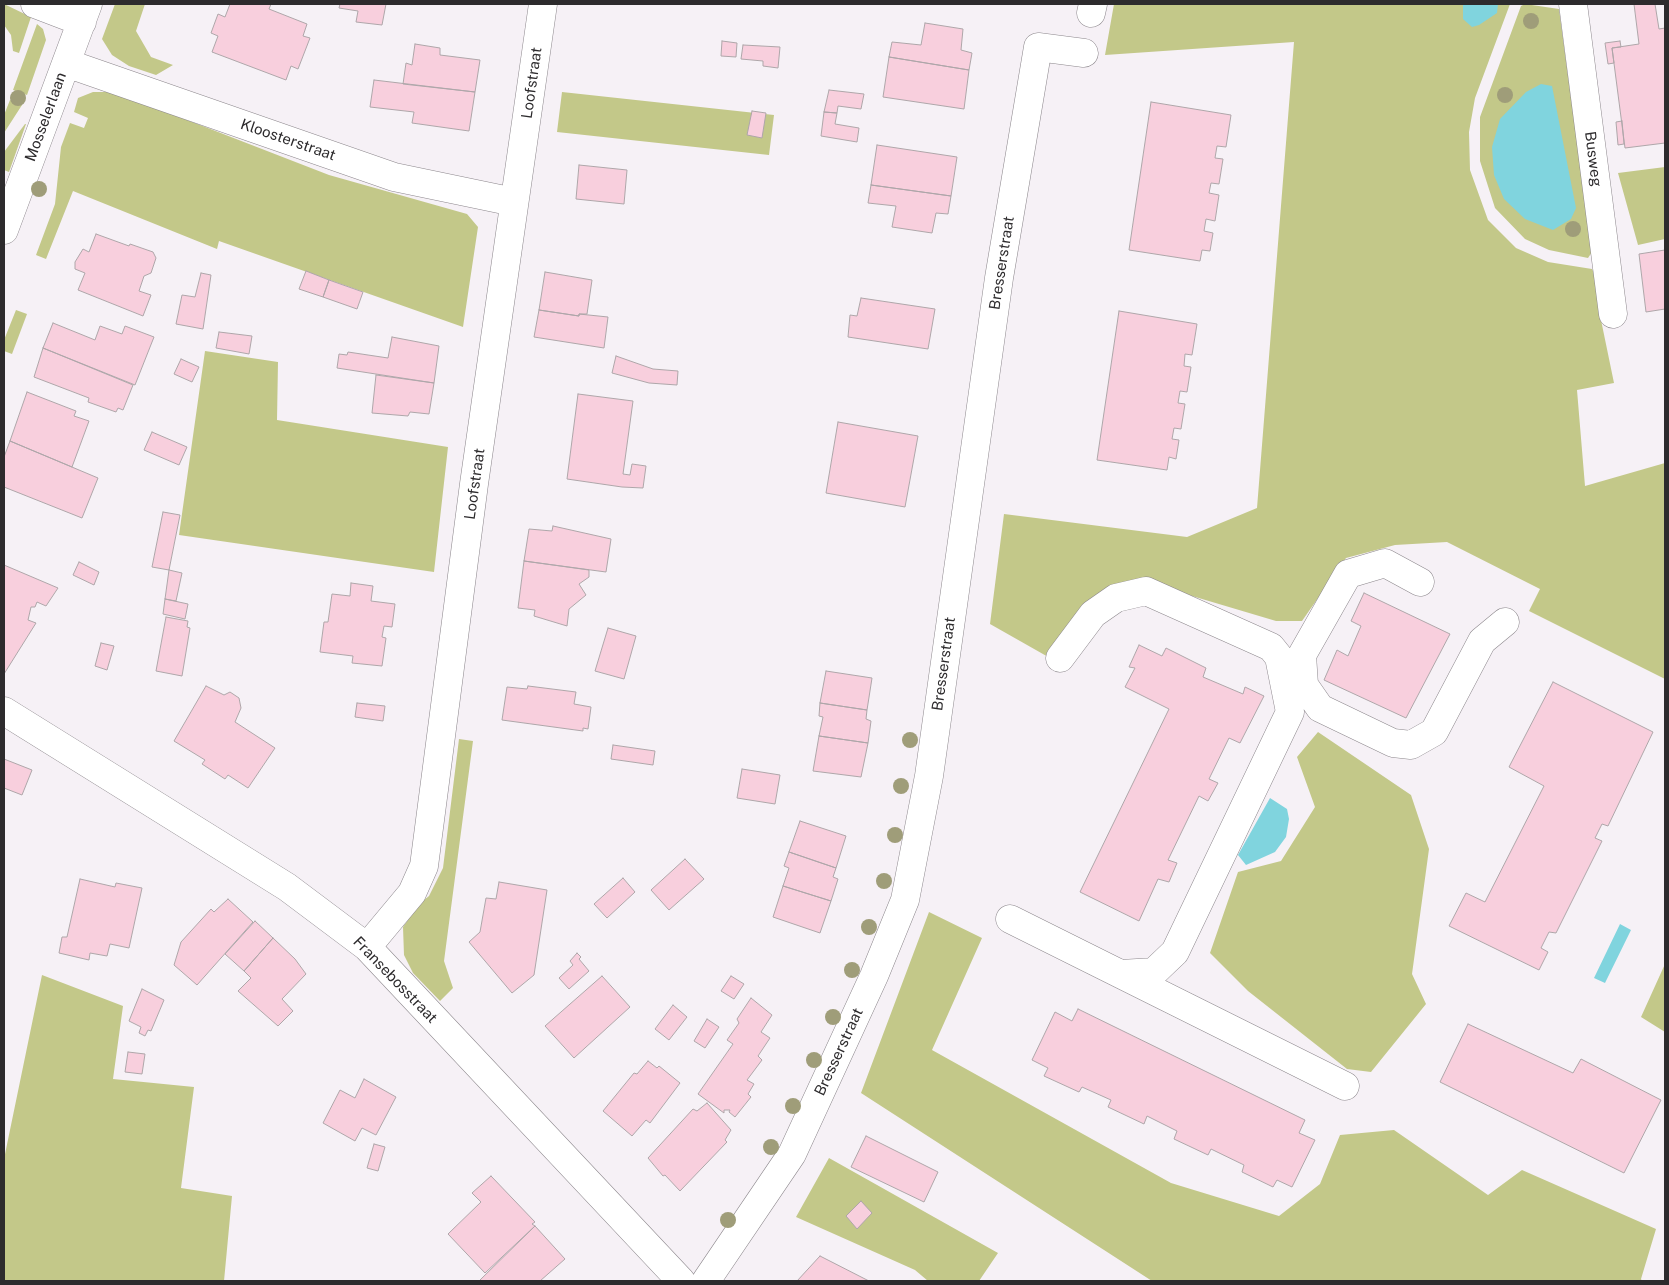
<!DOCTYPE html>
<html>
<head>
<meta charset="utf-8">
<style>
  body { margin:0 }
  #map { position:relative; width:1669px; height:1285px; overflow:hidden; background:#f6f1f6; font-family:"Public Sans",sans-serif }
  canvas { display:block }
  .frame { position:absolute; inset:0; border:5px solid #2d2b2d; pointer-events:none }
</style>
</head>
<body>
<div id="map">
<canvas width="1669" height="1285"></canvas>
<div class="frame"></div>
</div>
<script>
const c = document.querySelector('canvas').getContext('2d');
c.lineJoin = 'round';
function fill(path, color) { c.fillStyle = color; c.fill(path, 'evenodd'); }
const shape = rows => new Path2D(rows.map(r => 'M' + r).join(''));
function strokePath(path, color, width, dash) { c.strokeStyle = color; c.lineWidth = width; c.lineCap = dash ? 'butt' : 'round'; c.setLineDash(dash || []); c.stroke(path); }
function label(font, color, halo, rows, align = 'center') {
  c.font = font + ' "Public Sans",sans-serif'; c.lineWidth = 4; c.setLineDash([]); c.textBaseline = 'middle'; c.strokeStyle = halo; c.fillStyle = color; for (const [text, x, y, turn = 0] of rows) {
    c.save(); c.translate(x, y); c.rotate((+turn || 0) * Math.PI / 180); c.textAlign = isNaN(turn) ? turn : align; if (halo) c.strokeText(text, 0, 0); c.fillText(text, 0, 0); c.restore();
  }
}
fill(shape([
  [4,4,31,17,19,53,13,51,11,35,4,25],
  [115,4,145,4,136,31,151,57,173,65,156,75,129,66,112,55,102,39],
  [1114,4,1510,4,1475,98,1469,132,1470,170,1488,220,1516,248,1548,262,1592,269,1596,277,1601,320,1614,383,1577,390,1585,486,1665,463,1665,679,1529,611,1540,589,1447,542,1395,545,1346,558,1302,621,1276,621,1145,582,1050,658,990,624,1004,514,1187,537,1257,508,1294,42,1105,55],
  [1525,4,1559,9,1592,252,1588,258,1549,250,1525,239,1495,208,1480,161,1480,117,1521,6],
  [37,24,43,29,46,40,27,95,13,90],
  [93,92,108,92,133,99,329,175,467,214,478,227,463,327,219,241,217,249,73,191,46,259,36,255,55,204,61,147,70,123,84,128,88,118,74,112,78,98],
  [562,92,774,115,769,155,557,132],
  [10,100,22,105,4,133,4,115],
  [25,124,26,124,9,172,4,170,4,152],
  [1665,167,1665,239,1638,245,1618,173],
  [16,310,27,314,12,354,4,351,4,340],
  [205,351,278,362,277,420,448,447,434,572,179,535],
  [1318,732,1411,795,1429,849,1412,974,1426,1004,1371,1072,1347,1069,1248,991,1210,953,1238,872,1281,861,1315,807,1297,757],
  [459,739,473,741,444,961,453,988,440,1001,413,973,404,955,403,927,419,904,429,896,443,868],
  [929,912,982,938,932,1050,1171,1183,1279,1216,1320,1184,1340,1135,1394,1130,1488,1195,1522,1170,1656,1229,1641,1279,1642,1281,1152,1281,861,1093],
  [1665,964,1665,1032,1641,1017],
  [42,975,123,1006,113,1079,194,1087,181,1188,232,1196,224,1281,4,1281,4,1159],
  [829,1158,998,1253,979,1281,928,1281,915,1270,796,1217]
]), '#c3c889');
fill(shape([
  [1463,4,1498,4,1497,13,1479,25,1472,27,1463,19],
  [1541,84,1552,86,1576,208,1571,219,1553,230,1525,219,1504,199,1494,175,1492,147,1500,119,1526,92],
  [1270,798,1287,809,1289,819,1286,837,1275,852,1246,865,1238,855],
  [1620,924,1631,930,1605,983,1594,978]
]), '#80d4de');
const building = shape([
  [230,4,271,4,269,9,307,24,303,36,310,38,298,69,291,66,286,80,212,52,218,36,211,33,218,14,225,17,230,4],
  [340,4,386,4,382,25,356,22,358,11,339,8,340,4],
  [1634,4,1655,4,1659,29,1665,28,1665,143,1625,148,1612,48,1639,44,1634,4],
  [925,23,963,29,961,50,972,53,969,70,889,57,892,42,921,45,925,23],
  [722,41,737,43,736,57,721,56,722,41],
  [1620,41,1621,47,1612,48,1614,63,1608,64,1605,43,1620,41],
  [415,44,440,48,440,55,480,60,475,92,403,84,406,63,412,65,415,44],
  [743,45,780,47,778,68,763,66,763,61,741,59,743,45],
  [889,57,969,70,964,109,883,97,889,57],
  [374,80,475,92,469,131,412,123,414,112,370,107,374,80],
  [829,90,864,94,861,109,838,106,837,113,824,112,829,90],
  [1151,102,1231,115,1226,147,1217,146,1215,158,1223,159,1219,184,1211,183,1209,193,1219,195,1215,221,1206,219,1204,231,1213,233,1210,251,1202,250,1200,261,1129,250,1151,102],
  [752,111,766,113,762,138,747,135,752,111],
  [824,112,837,113,835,124,859,128,857,142,821,136,824,112],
  [1622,121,1624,144,1618,145,1616,122,1622,121],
  [877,145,957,157,951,196,871,185,877,145],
  [579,165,627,170,624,204,576,199,579,165],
  [871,185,951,196,948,214,936,213,932,233,892,227,896,206,868,203,871,185],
  [96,234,129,246,130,244,153,252,156,258,151,273,144,276,139,291,151,295,143,316,78,290,85,273,75,269,75,262,83,249,89,252,96,234],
  [1665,250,1665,309,1646,312,1639,254,1665,250],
  [306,271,329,280,323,297,299,289,306,271],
  [545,272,592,280,587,314,579,314,579,316,539,310,545,272],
  [201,273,211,275,203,329,176,324,182,295,195,297,201,273],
  [329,280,363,292,357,309,323,297,329,280],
  [861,298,935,309,928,349,848,337,850,315,857,316,861,298],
  [539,310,579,316,579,314,608,317,604,348,534,337,539,310],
  [1119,311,1197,324,1192,355,1185,354,1184,366,1191,367,1187,392,1180,391,1178,403,1185,404,1181,429,1174,428,1172,439,1179,440,1176,459,1169,457,1167,470,1097,460,1119,311],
  [53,323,95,340,100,326,122,334,125,326,154,337,135,385,43,348,53,323],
  [219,332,252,336,249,354,216,348,219,332],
  [392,337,439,346,434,383,337,368,339,354,347,355,348,352,388,358,392,337],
  [43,348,133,385,123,410,118,408,116,412,88,402,89,398,34,377,43,348],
  [616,356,653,369,678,371,677,385,649,383,612,373,616,356],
  [181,359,199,367,192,382,174,374,181,359],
  [376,375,434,383,429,414,410,412,408,416,372,413,376,375],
  [27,392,76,411,74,416,89,421,72,467,10,441,27,392],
  [578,394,633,401,623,474,630,475,632,464,646,466,643,488,622,487,567,479,578,394],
  [838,422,918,436,905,507,826,493,838,422],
  [152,432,187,447,179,465,144,450,152,432],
  [10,441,98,478,82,518,4,487,4,457,10,441],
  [163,512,180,515,169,570,152,567,163,512],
  [553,526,611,539,606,572,524,561,529,529,552,531,553,526],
  [524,561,589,570,589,577,579,584,586,595,569,609,567,626,534,616,535,610,518,608,524,561],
  [79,562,99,572,94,585,73,575,79,562],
  [4,565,58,588,46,606,37,602,35,607,31,607,28,620,36,623,4,674,4,565],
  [169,570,182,573,176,601,165,599,169,570],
  [351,583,373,586,371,601,395,604,392,627,384,626,382,637,386,638,382,666,352,663,353,656,320,652,324,622,328,622,332,594,350,596,351,583],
  [1364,593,1450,634,1406,718,1324,680,1337,650,1348,656,1361,626,1351,621,1364,593],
  [165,599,188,604,185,619,163,614,165,599],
  [166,617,188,621,187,627,190,628,182,676,156,671,166,617],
  [608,628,636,636,624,679,595,671,608,628],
  [101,643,114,646,107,670,95,666,101,643],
  [1139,645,1162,656,1166,648,1206,668,1203,677,1243,694,1245,687,1264,696,1240,743,1229,738,1209,779,1218,783,1208,801,1199,796,1168,860,1177,863,1169,882,1158,879,1139,921,1080,892,1169,709,1125,687,1135,668,1129,667,1139,645],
  [826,671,872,678,867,710,820,703,826,671],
  [1553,682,1653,732,1608,826,1602,824,1595,838,1602,841,1556,933,1549,932,1541,948,1548,952,1539,970,1449,926,1466,893,1485,902,1544,786,1509,767,1553,682],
  [206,686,224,695,230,692,239,698,241,708,235,722,275,748,248,788,228,775,225,779,202,764,205,760,174,741,206,686],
  [528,686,576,692,574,704,591,707,588,729,583,728,583,731,502,720,507,687,527,689,528,686],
  [357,703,385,706,383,721,355,717,357,703],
  [820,703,867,710,866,719,871,721,868,743,819,736,823,717,819,716,820,703],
  [819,736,868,743,861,777,813,771,819,736],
  [613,745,655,751,653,765,611,759,613,745],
  [4,759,32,770,22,795,4,788,4,759],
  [742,769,780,775,775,804,737,798,742,769],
  [800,821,846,836,836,868,789,852,800,821],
  [789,852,836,868,833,877,838,879,831,901,783,886,789,868,784,866,789,852],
  [685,859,704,879,669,910,651,890,685,859],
  [623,878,635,892,607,918,594,904,623,878],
  [80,879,115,887,116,883,142,888,129,948,110,944,107,956,90,953,89,960,59,953,62,937,67,937,80,879],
  [499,882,547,890,534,975,512,993,469,942,480,932,486,898,496,899,499,882],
  [783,886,831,901,820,933,773,917,783,886],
  [228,899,253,922,197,985,174,965,181,942,211,909,214,912,228,899],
  [255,921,273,938,244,971,225,954,255,921],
  [273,938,295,959,306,974,282,999,293,1011,278,1026,238,991,251,978,244,971,273,938],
  [577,953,581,957,579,959,589,971,569,989,559,978,573,965,570,961,577,953],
  [602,976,630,1007,574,1058,545,1026,602,976],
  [731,976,744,984,734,999,721,991,731,976],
  [142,989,164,1000,151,1031,148,1030,145,1036,139,1033,141,1027,129,1021,142,989],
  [751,998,772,1015,761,1032,770,1038,758,1056,762,1060,747,1080,754,1084,748,1094,751,1097,735,1117,729,1112,730,1110,724,1110,724,1113,698,1094,733,1044,727,1040,739,1023,737,1019,751,998],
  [673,1005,687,1017,669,1040,655,1029,673,1005],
  [1078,1009,1305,1120,1299,1133,1315,1140,1292,1187,1277,1180,1273,1187,1242,1172,1244,1165,1211,1149,1208,1155,1174,1139,1177,1131,1147,1116,1144,1124,1108,1107,1111,1100,1082,1087,1079,1092,1044,1076,1048,1068,1032,1060,1055,1012,1072,1021,1078,1009],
  [707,1019,719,1027,705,1048,694,1041,707,1019],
  [1468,1024,1573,1073,1581,1059,1661,1100,1624,1173,1440,1082,1468,1024],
  [128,1052,145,1054,142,1074,125,1072,128,1052],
  [648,1061,657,1068,659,1066,680,1083,650,1123,646,1120,632,1136,603,1111,634,1073,637,1074,648,1061],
  [364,1079,396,1097,376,1135,362,1128,355,1141,323,1123,340,1090,355,1098,364,1079],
  [707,1103,731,1130,725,1140,727,1142,680,1191,665,1175,663,1176,648,1158,693,1109,697,1111,707,1103],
  [866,1136,938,1172,924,1202,851,1167,866,1136],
  [374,1144,385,1147,378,1171,367,1168,374,1144],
  [491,1176,535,1222,532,1224,535,1226,485,1273,448,1234,481,1202,472,1193,491,1176],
  [861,1201,872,1213,857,1229,846,1216,861,1201],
  [535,1226,565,1259,540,1281,479,1281,535,1226],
  [820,1256,869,1281,797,1281,820,1256]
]);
fill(building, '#f8cfdd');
strokePath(building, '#aea6a9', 1);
const minor = shape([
  [35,4,82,22],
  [1573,4,1613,314],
  [1091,13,1093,4],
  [66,63,394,177,514,202],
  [4,230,88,4],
  [1420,582,1385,563,1348,574,1302,655,1304,685,1320,708,1393,743,1411,745,1434,732,1482,641,1505,622],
  [1060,658,1093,614,1116,598,1146,591,1271,647,1279,657,1290,712,1175,952,1154,972,1121,974],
  [4,711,287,887,367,947,681,1281],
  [1010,919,1345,1086],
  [367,947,412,893,424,866,474,484,543,4],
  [706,1281,792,1154,874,976,905,900,929,776,999,278,1038,47,1084,53]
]);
strokePath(minor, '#8c878c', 29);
strokePath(minor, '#fff', 28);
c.fillStyle = '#9f9d79';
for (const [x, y] of [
  [1531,21],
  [1505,95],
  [18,98],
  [39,189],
  [1573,229],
  [910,740],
  [901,786],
  [895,835],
  [884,881],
  [869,927],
  [852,970],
  [833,1017],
  [814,1060],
  [793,1106],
  [771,1147],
  [728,1220]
]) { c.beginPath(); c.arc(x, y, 8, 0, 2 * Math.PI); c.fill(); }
label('15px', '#2d2b2d', '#fff', [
  ["Loofstraat",532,83,-82],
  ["Mosselerlaan",46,117,-70],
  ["Kloosterstraat",288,140,19],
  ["Busweg",1593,159,83],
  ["Bresserstraat",1002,263,-81],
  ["Loofstraat",475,484,-82],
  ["Bresserstraat",944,664,-82],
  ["Fransebosstraat",395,980,46],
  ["Bresserstraat",839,1052,-65]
]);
</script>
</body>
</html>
